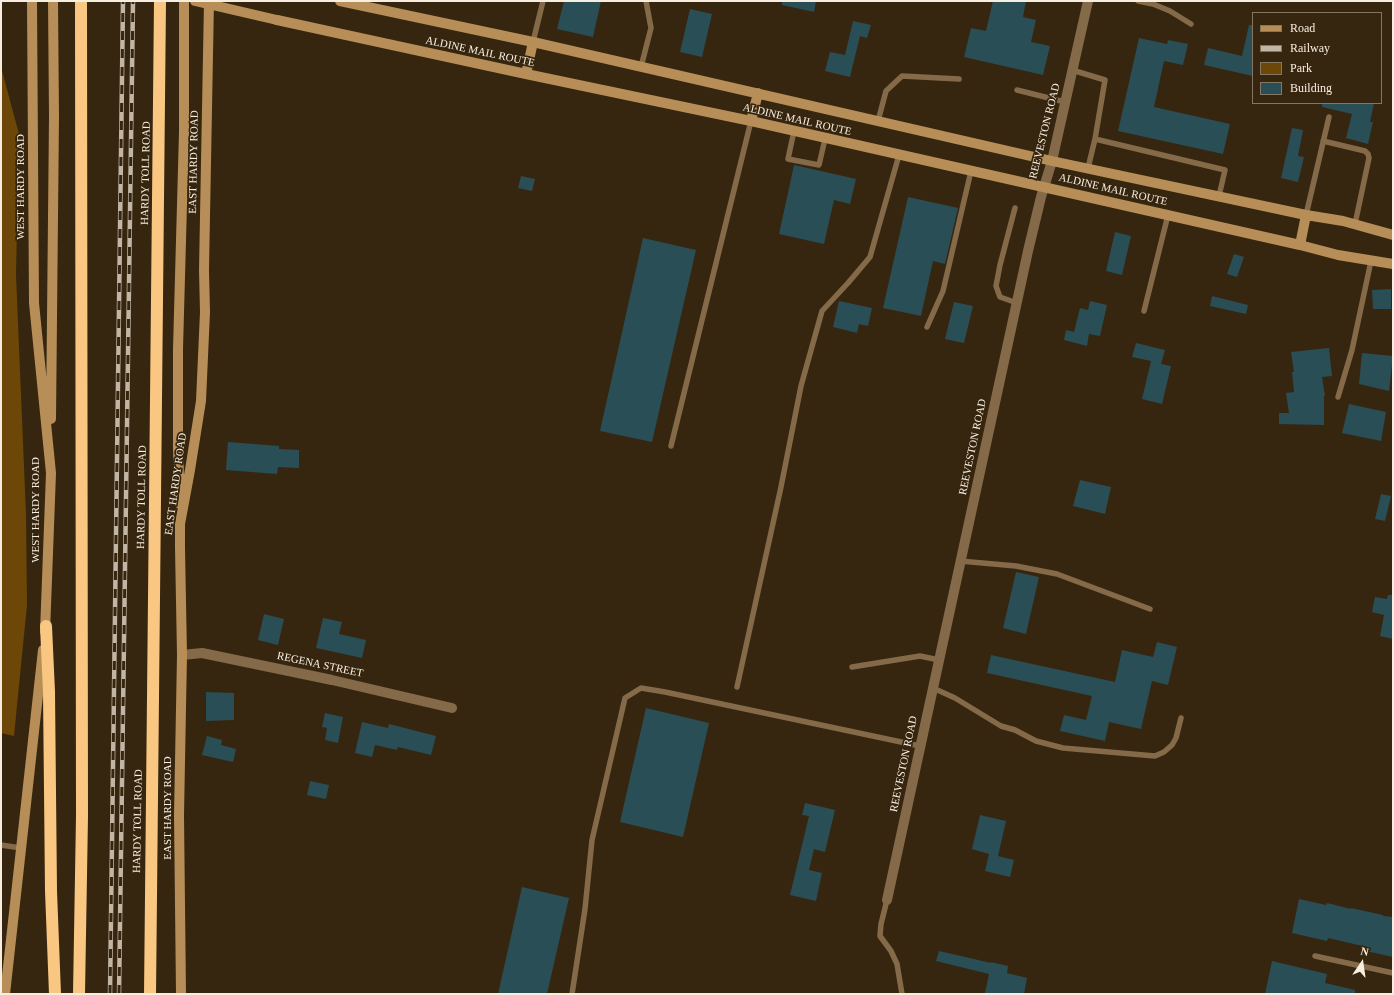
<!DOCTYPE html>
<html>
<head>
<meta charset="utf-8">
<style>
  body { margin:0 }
  #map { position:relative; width:1394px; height:995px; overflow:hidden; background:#36260f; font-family:Georgia,serif }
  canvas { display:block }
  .frame { position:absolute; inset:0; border:2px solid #f8eee0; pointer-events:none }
  .legend { position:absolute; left:1252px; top:12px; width:130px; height:92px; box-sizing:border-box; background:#36260f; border:1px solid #847663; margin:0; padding:5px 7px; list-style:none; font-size:12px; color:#f8eee0 }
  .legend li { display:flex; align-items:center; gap:8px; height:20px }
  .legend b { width:20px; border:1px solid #847663 }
  .north { position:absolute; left:1342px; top:943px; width:40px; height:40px; -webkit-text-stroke:3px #36260f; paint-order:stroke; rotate:13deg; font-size:11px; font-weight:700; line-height:16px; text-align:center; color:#f8eee0 }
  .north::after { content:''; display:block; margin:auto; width:14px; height:18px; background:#f8eee0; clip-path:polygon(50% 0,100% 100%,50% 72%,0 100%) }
</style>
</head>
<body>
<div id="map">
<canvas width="1394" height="995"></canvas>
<div class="frame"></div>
<ul class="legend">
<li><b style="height:5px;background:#b78e57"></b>Road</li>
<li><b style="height:5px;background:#c1b6a5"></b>Railway</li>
<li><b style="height:11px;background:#6c4707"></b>Park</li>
<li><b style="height:11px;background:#2a4e55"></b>Building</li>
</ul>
<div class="north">N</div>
</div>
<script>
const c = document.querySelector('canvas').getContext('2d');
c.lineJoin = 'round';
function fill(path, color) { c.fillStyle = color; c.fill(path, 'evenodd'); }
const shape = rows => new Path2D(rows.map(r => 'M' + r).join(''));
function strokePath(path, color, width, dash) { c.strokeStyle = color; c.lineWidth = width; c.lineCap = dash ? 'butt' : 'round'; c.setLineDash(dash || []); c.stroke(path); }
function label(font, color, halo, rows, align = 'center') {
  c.font = font + ' Georgia,serif'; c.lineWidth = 3.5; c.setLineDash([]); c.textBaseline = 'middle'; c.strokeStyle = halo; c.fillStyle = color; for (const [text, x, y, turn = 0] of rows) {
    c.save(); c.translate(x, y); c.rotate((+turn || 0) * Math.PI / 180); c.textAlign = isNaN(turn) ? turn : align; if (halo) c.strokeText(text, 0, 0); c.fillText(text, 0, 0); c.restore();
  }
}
fill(shape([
  [1,67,19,134,16,275,26,514,27,605,14,736,1,733]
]), '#6c4707');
fill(shape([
  [564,1,601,1,593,37,557,29],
  [782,1,816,1,814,12,782,5],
  [993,1,1026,1,1023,17,1036,20,1031,42,1050,46,1043,75,964,57,971,28,986,31],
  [690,9,712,14,702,57,680,52],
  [853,21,871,25,867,38,860,36,850,77,825,71,830,52,845,55],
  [1249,25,1253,25,1253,76,1204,65,1208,48,1242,56],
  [1139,38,1167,44,1168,40,1188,44,1183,65,1164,61,1154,107,1230,124,1223,154,1118,131],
  [1322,103,1374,103,1370,122,1373,122,1368,144,1346,138,1352,114,1322,107],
  [1292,128,1303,130,1298,156,1304,157,1298,182,1281,178],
  [794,165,856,179,850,204,834,200,824,244,779,234],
  [521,176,535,179,532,191,518,188],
  [908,197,958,208,945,264,933,261,921,316,883,308],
  [1115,232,1131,236,1122,275,1106,271],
  [643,238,696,250,652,442,600,431],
  [1234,254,1244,257,1237,277,1227,274],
  [1391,289,1391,309,1373,309,1372,290],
  [1212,296,1248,305,1246,314,1210,306],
  [839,301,872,308,868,326,859,324,857,333,833,327],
  [1090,301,1107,305,1100,336,1089,334,1087,346,1064,340,1066,330,1074,332,1080,308,1088,310],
  [954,302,973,306,964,343,945,339],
  [1136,343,1165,350,1161,364,1171,366,1162,404,1142,399,1151,361,1132,357],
  [1329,348,1332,376,1322,377,1325,396,1324,396,1324,425,1279,424,1279,413,1289,413,1286,393,1294,392,1292,372,1294,372,1291,352],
  [1362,353,1393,356,1389,391,1359,384],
  [1349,404,1386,412,1381,441,1342,433],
  [228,442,279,446,279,449,299,450,299,468,278,467,277,474,226,470],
  [1080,480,1111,487,1105,514,1073,506],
  [1381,494,1391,496,1385,521,1375,519],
  [1016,572,1039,577,1026,634,1003,628],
  [1388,595,1393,595,1393,639,1380,636,1384,615,1372,612,1375,597,1387,599],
  [264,614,284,619,278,645,258,640],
  [323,618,342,622,339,634,366,640,362,658,316,648],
  [1157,642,1177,647,1168,685,1152,681,1141,729,1109,722,1105,741,1060,731,1064,715,1086,720,1092,696,987,673,991,655,1115,682,1122,650,1153,657],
  [206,692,234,693,234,720,206,721],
  [646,708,709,723,683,837,620,822],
  [325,713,343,717,338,743,325,740,327,728,322,727],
  [362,722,388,728,389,724,436,736,431,755,398,747,397,750,375,745,372,757,355,753],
  [207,736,222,740,221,745,236,749,233,762,202,755],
  [310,781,329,785,326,799,307,795],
  [805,803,835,810,825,852,814,849,809,870,822,873,816,901,790,895,809,816,802,815],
  [980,815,1006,821,998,856,1014,860,1010,877,985,871,989,854,972,849],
  [522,887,569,898,547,994,498,994],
  [1299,899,1326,905,1327,903,1351,909,1351,908,1383,915,1383,916,1393,917,1393,957,1366,951,1367,947,1328,938,1327,941,1292,933],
  [939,951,991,963,991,962,1008,966,1007,973,1027,978,1024,994,991,994,985,993,989,974,936,961],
  [1272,961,1327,974,1325,983,1355,990,1355,994,1265,994]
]), '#2a4e55');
strokePath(shape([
  [1138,1,1153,4,1170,11,1191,24],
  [533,42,543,1],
  [641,67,651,28,646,1],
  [1072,70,1105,80,1095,139,1225,170,1219,196],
  [1017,90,1065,102],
  [878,121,886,91,902,76,959,79],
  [794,131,788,159,819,165,825,139],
  [1323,141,1365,151,1368,154,1369,158,1355,224],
  [1088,168,1095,139],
  [1015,208,1000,265,996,286,1000,297,1017,303],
  [1306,215,1329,117],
  [1144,311,1168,215],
  [927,327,943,291,971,171],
  [1338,397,1352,350,1371,261],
  [671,446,751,121],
  [960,561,1016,566,1057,574,1150,609],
  [852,667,920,656,939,660],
  [737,687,781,487,801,386,822,311,848,283,870,257,899,155],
  [933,688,955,698,1001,726,1015,730,1036,741,1063,748,1155,756,1164,752,1172,745,1176,738,1181,718],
  [1,845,21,848],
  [887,900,881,924,880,936,891,951,897,964,902,994],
  [1315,956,1393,973],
  [572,994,585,909,592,840,625,698,641,688,665,692,920,746]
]), '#846a49', 5.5);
strokePath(shape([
  [182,655,202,653,332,680,452,708],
  [887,900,1028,251,1041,197,1052,161,1088,1]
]), '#846a49', 10);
strokePath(shape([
  [32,1,34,303,51,473,45,632],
  [340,1,533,42,1052,161,1306,215,1343,221,1393,235],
  [277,20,526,74,751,121,1300,245,1338,255,1393,264],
  [526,74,533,42],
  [751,121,758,93],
  [1300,245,1306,215],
  [51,419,54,116,53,1],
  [180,504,178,448,178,349,184,132,184,1],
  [5,994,43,650],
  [181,994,179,815,182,655,180,548,180,524,190,470,201,401,205,312,204,270,209,1]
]), '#b78e57', 10);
strokePath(shape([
  [46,626,49,692,51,891,55,994],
  [79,994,82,816,81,1],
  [150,994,160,1]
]), '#fac783', 12);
const rail = shape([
  [110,994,123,1],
  [119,994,133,1]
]);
strokePath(rail, '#c1b6a5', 4.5);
strokePath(rail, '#36260f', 3, [9]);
strokePath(shape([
  [195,1,277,20]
]), '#b78e57', 10);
label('11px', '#f8eee0', '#36260f', [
  ["ALDINE MAIL ROUTE",480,52,12],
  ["ALDINE MAIL ROUTE",797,120,13],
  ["REEVESTON ROAD",1045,131,-76],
  ["EAST HARDY ROAD",194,162,-89],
  ["HARDY TOLL ROAD",146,173,-89],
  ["WEST HARDY ROAD",21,187,-90],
  ["ALDINE MAIL ROUTE",1113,190,13],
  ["REEVESTON ROAD",973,447,-78],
  ["EAST HARDY ROAD",176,484,-82],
  ["HARDY TOLL ROAD",142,497,-89],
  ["WEST HARDY ROAD",36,510,-90],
  ["REGENA STREET",320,665,12],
  ["REEVESTON ROAD",904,764,-78],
  ["EAST HARDY ROAD",168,808,-90],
  ["HARDY TOLL ROAD",138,821,-89]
]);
</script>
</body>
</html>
